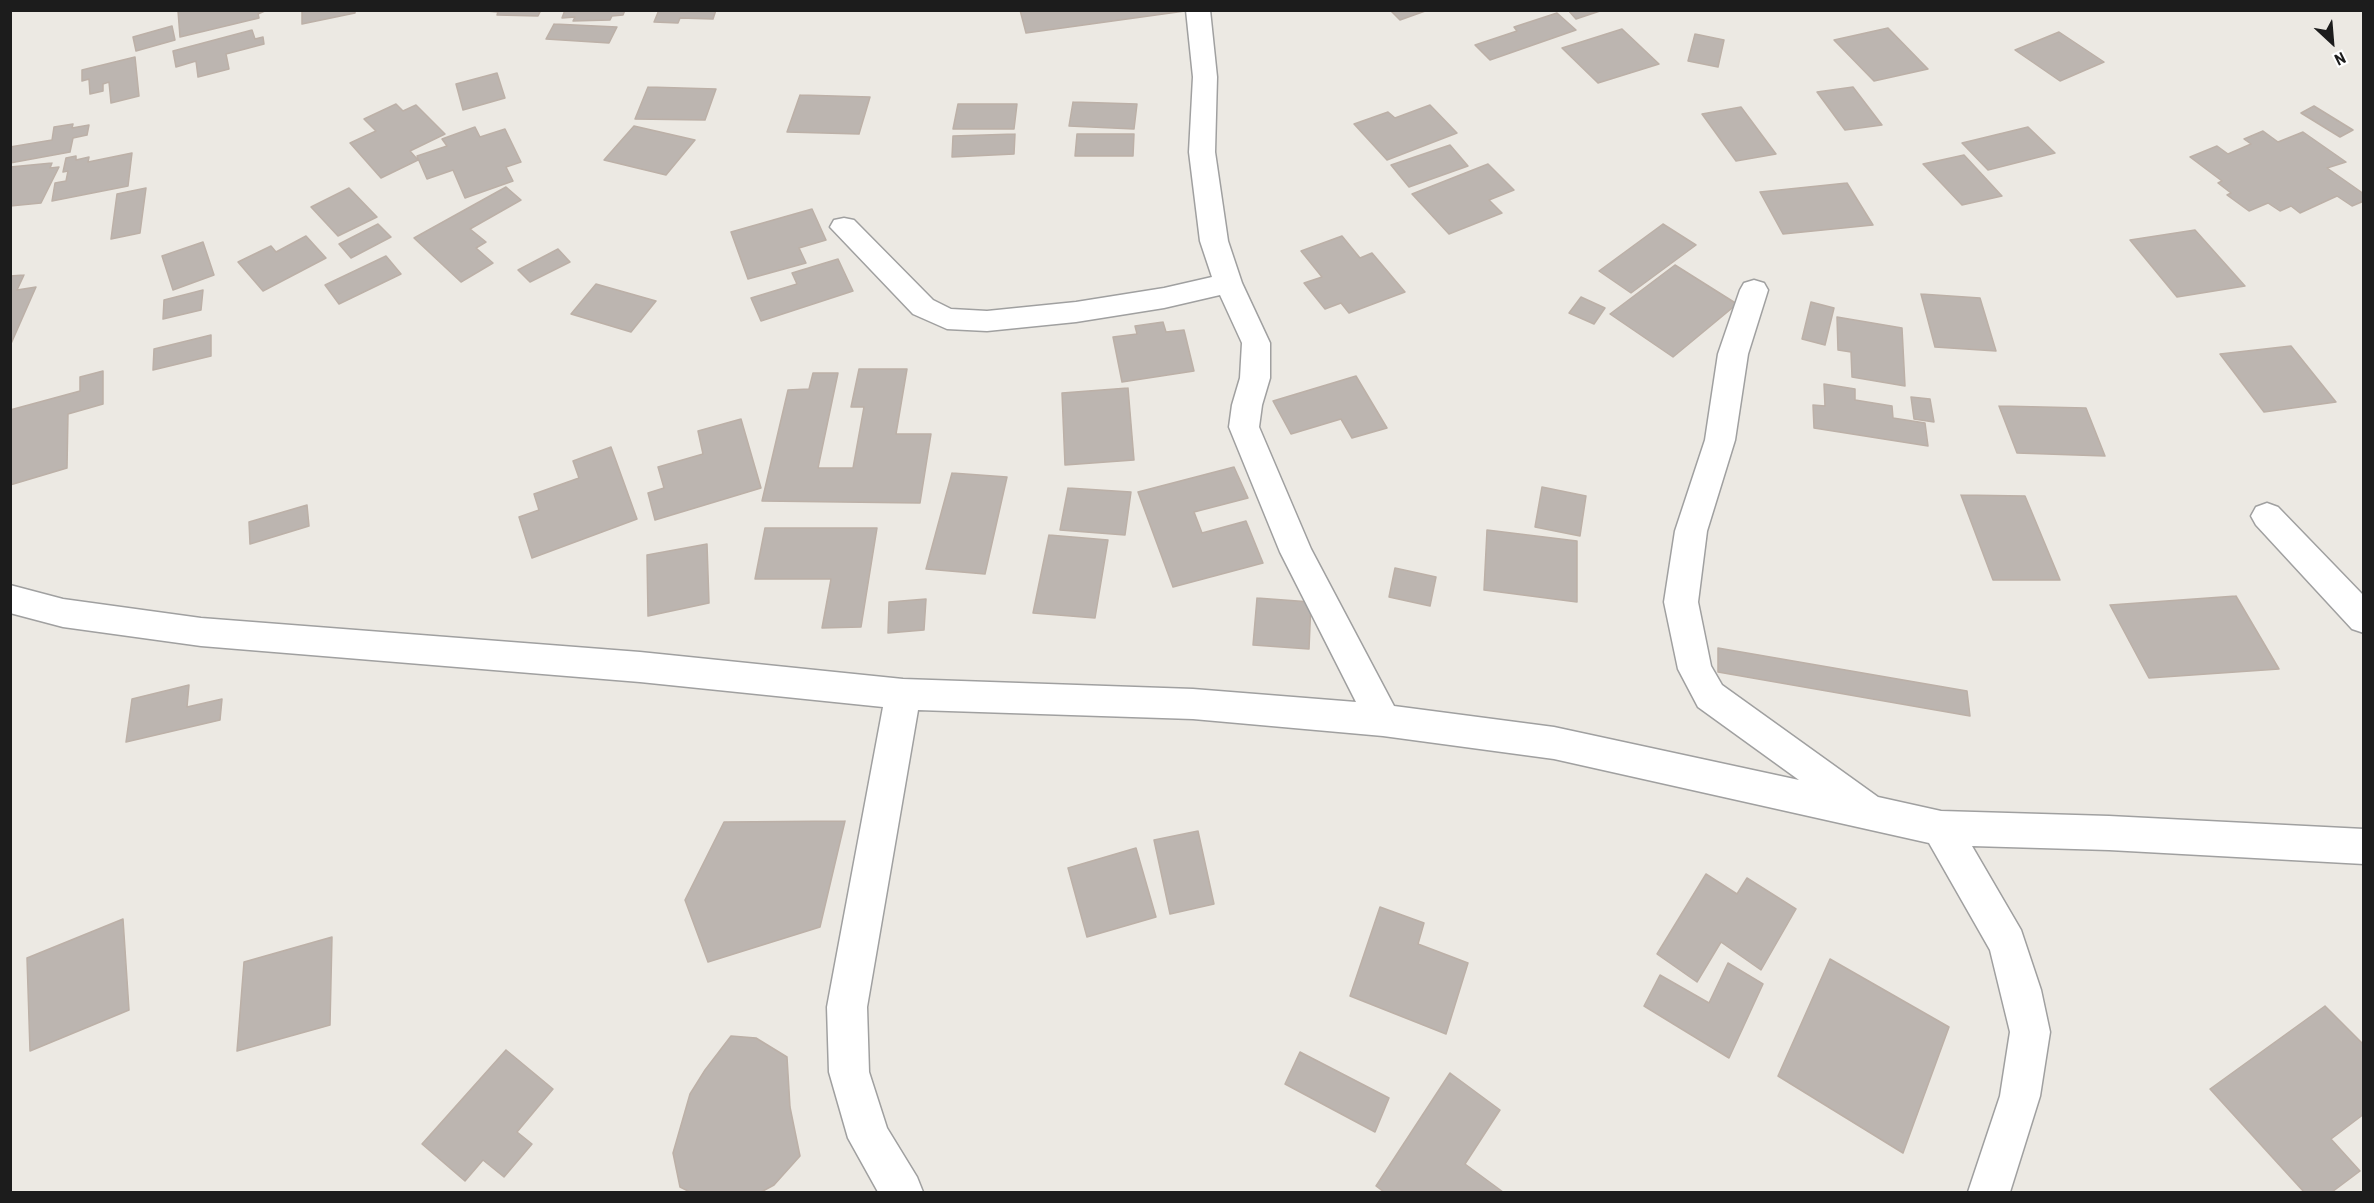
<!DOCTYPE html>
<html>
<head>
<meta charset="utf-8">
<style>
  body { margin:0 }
  #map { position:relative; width:2374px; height:1203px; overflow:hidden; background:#ece9e3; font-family:"Roboto Condensed",sans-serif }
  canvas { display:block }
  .frame { position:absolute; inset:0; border:12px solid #1c1c1c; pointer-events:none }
  .north { position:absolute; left:2302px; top:12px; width:60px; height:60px; -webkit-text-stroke:4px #fff; paint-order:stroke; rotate:154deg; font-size:16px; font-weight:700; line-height:24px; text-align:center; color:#1c1c1c }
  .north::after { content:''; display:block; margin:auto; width:21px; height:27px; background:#1c1c1c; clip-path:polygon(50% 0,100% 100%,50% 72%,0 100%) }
</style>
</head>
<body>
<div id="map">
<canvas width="2374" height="1203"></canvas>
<div class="frame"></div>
<div class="north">N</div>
</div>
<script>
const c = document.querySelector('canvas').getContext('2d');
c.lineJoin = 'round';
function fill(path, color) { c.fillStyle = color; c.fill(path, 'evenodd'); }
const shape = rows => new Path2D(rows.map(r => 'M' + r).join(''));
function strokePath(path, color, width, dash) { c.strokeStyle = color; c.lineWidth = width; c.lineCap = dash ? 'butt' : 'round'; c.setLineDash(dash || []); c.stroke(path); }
const building = shape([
  [267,10,258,14,259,18,180,37,178,11,267,10],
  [302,10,355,10,355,13,302,24,302,10],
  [475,10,541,10,538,16,497,15,498,12,475,10],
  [565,10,625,10,623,15,612,16,610,20,573,21,575,17,562,18,565,10],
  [659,10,716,10,713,19,680,18,678,23,654,22,659,10],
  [1020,10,1185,10,1185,11,1026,33,1020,10],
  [1390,10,1428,10,1400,20,1390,10],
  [1568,10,1603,10,1576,19,1568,10],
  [1557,13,1576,30,1490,60,1475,45,1517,31,1514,27,1557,13],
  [554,24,617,27,609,43,546,39,554,24],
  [172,26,175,40,136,51,133,37,172,26],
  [1888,28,1928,69,1874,81,1834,40,1888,28],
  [1622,29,1659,64,1598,83,1562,48,1622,29],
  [252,30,255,39,263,37,264,44,226,54,229,69,198,77,196,61,176,67,173,51,252,30],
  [2059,32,2104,62,2060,81,2015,50,2059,32],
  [1695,34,1724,40,1718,67,1688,61,1695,34],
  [135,57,139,96,111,103,109,82,103,84,103,91,90,94,89,79,82,81,82,70,135,57],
  [497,73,505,98,463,110,456,84,497,73],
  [648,87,716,89,705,120,635,119,648,87],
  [1853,87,1882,125,1845,130,1817,92,1853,87],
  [800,95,870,97,859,134,787,132,800,95],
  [1073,102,1137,104,1134,129,1069,126,1073,102],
  [396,104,403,111,416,105,445,134,410,151,418,160,381,178,350,143,376,131,364,119,396,104],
  [958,104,1017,104,1014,129,953,129,958,104],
  [1430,105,1457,133,1387,160,1354,124,1388,112,1395,118,1430,105],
  [2314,106,2353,130,2340,137,2301,113,2314,106],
  [1741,107,1776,154,1736,161,1702,114,1741,107],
  [73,124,72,128,89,125,87,135,73,138,70,152,10,163,10,147,52,140,54,127,73,124],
  [634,126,695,140,666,175,604,160,634,126],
  [475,127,480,137,505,129,521,162,506,167,513,181,465,198,453,170,427,179,417,156,447,146,442,139,475,127],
  [2028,127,2055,153,1988,170,1962,143,2028,127],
  [2263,131,2278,142,2303,132,2346,162,2327,168,2364,194,2364,201,2352,206,2337,196,2300,213,2291,206,2280,211,2268,203,2249,211,2227,195,2231,193,2218,183,2222,181,2190,157,2217,146,2228,154,2251,144,2244,139,2263,131],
  [1015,134,1014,154,952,157,953,136,1015,134],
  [1077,134,1134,134,1133,156,1075,156,1077,134],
  [1450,145,1468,166,1409,187,1391,165,1450,145],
  [132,153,128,186,52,201,55,183,66,181,68,171,63,172,66,158,76,156,76,160,89,157,88,162,132,153],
  [1964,155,2002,196,1962,205,1923,164,1964,155],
  [52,163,50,168,59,167,41,203,10,206,10,167,52,163],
  [1488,164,1514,190,1489,200,1502,213,1449,234,1412,194,1488,164],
  [1847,183,1873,225,1783,234,1760,192,1847,183],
  [506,187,521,200,470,229,486,242,476,248,493,263,461,282,414,238,506,187],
  [146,188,140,233,111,239,117,194,146,188],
  [349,188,377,217,338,236,311,207,349,188],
  [812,209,826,240,799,248,806,263,748,279,731,232,812,209],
  [378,224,391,237,351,258,339,244,378,224],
  [1663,224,1696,245,1631,293,1599,271,1663,224],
  [2195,230,2245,286,2177,297,2130,240,2195,230],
  [306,236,326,258,263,291,238,262,271,246,276,252,306,236],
  [1342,236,1360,258,1372,253,1405,292,1349,313,1341,303,1325,309,1304,283,1322,277,1301,251,1342,236],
  [203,242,214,275,173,290,162,256,203,242],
  [558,249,570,262,530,282,518,270,558,249],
  [386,256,401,274,339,304,325,285,386,256],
  [838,259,853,291,761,321,751,298,797,284,792,273,838,259],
  [1675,265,1737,304,1673,357,1610,314,1675,265],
  [24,275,17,290,36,287,10,346,10,276,24,275],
  [596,284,656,301,631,332,571,314,596,284],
  [203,290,201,310,163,319,164,300,203,290],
  [1921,294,1980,298,1996,351,1935,347,1921,294],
  [1581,297,1605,308,1594,324,1569,313,1581,297],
  [1811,302,1834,308,1825,345,1802,339,1811,302],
  [1837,317,1902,328,1905,386,1852,377,1851,352,1838,350,1837,317],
  [1163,322,1166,332,1184,330,1194,371,1122,382,1113,337,1137,334,1135,326,1163,322],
  [211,335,211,356,153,370,154,349,211,335],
  [2291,346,2336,402,2264,412,2220,354,2291,346],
  [859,369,907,369,896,434,931,434,920,503,762,501,788,390,809,389,813,373,838,373,818,468,853,468,864,407,851,407,859,369],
  [103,371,103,404,68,414,67,468,10,485,10,410,80,391,80,377,103,371],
  [1356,376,1387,428,1352,438,1341,419,1291,434,1273,401,1356,376],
  [1824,384,1855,389,1855,400,1892,406,1893,418,1925,423,1928,446,1814,428,1813,405,1825,406,1824,384],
  [1128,388,1134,460,1065,465,1062,393,1128,388],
  [1911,397,1930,399,1934,422,1914,419,1911,397],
  [1999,406,2086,408,2105,456,2017,453,1999,406],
  [741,419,761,488,655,520,648,493,664,488,658,467,703,454,698,431,741,419],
  [611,447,637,519,532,558,519,517,539,510,534,494,579,478,573,461,611,447],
  [1234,467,1248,498,1194,512,1202,533,1246,521,1263,563,1173,587,1138,492,1234,467],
  [952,473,1007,477,985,574,926,569,952,473],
  [1542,487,1586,496,1580,536,1535,527,1542,487],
  [1068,488,1131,492,1125,535,1060,530,1068,488],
  [1961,495,2025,496,2060,580,1993,580,1961,495],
  [307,505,309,526,250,544,249,522,307,505],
  [765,528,877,528,861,627,822,628,831,579,755,579,765,528],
  [1487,530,1577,541,1577,602,1484,590,1487,530],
  [1049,535,1108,540,1095,618,1033,613,1049,535],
  [707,544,709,603,648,616,647,555,707,544],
  [1395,568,1436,577,1430,606,1389,597,1395,568],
  [2236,596,2279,669,2149,678,2110,605,2236,596],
  [1257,598,1311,602,1309,649,1253,645,1257,598],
  [926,599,924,630,888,633,889,602,926,599],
  [1718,648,1967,691,1970,716,1718,672,1718,648],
  [189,685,187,707,222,699,220,720,126,742,132,699,189,685],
  [845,821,820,927,708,962,685,900,724,822,845,821],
  [1198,831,1214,904,1170,914,1154,840,1198,831],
  [1136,848,1156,917,1087,937,1068,868,1136,848],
  [1706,874,1737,894,1747,878,1796,909,1761,970,1721,942,1697,982,1657,954,1706,874],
  [1380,907,1424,923,1418,944,1468,963,1446,1034,1350,996,1380,907],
  [123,919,129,1010,30,1051,27,958,123,919],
  [332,937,330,1025,237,1051,244,962,332,937],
  [1830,959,1949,1027,1903,1153,1778,1076,1830,959],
  [1728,963,1763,984,1729,1058,1644,1006,1660,975,1709,1003,1728,963],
  [2325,1006,2364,1045,2364,1114,2331,1139,2360,1171,2332,1192,2304,1192,2210,1089,2325,1006],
  [731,1036,756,1038,787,1057,790,1107,800,1156,774,1185,761,1192,690,1192,680,1187,673,1153,690,1094,705,1070,731,1036],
  [506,1050,553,1089,517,1132,532,1144,504,1177,483,1160,465,1181,422,1144,506,1050],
  [1300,1052,1389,1098,1375,1132,1285,1084,1300,1052],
  [1450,1073,1500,1110,1465,1164,1503,1192,1384,1192,1376,1186,1450,1073]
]);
fill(building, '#bcb5b0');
strokePath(building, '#bcb0a7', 1.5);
const street = shape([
  [1186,10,1210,10,1217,77,1215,152,1228,241,1242,283,1270,343,1270,378,1262,405,1259,427,1311,549,1394,706,1554,727,1799,780,1698,707,1678,669,1664,602,1675,531,1705,440,1718,354,1740,290,1744,283,1754,280,1764,283,1768,290,1748,354,1735,440,1707,531,1698,602,1711,666,1722,685,1878,797,1941,811,2109,816,2364,829,2364,864,2109,850,1972,846,2021,930,2041,990,2050,1032,2040,1096,2010,1192,1968,1192,2000,1096,2010,1032,1990,950,1929,843,1554,759,1383,736,1193,719,918,710,867,1007,869,1072,887,1128,917,1177,923,1192,878,1192,848,1138,829,1072,827,1007,883,707,640,682,201,646,63,627,10,613,10,585,63,599,201,618,640,652,903,679,1193,689,1356,702,1280,552,1229,427,1232,405,1240,378,1242,343,1220,295,1164,308,1076,322,987,331,947,329,913,314,830,227,834,220,844,218,854,220,933,300,951,309,987,311,1076,302,1164,288,1212,277,1200,241,1189,152,1193,77,1186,10],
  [2267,503,2278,507,2364,596,2364,633,2352,629,2256,525,2251,516,2256,507,2267,503]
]);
strokePath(street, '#a0a0a0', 3);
fill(street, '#fff');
</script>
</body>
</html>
